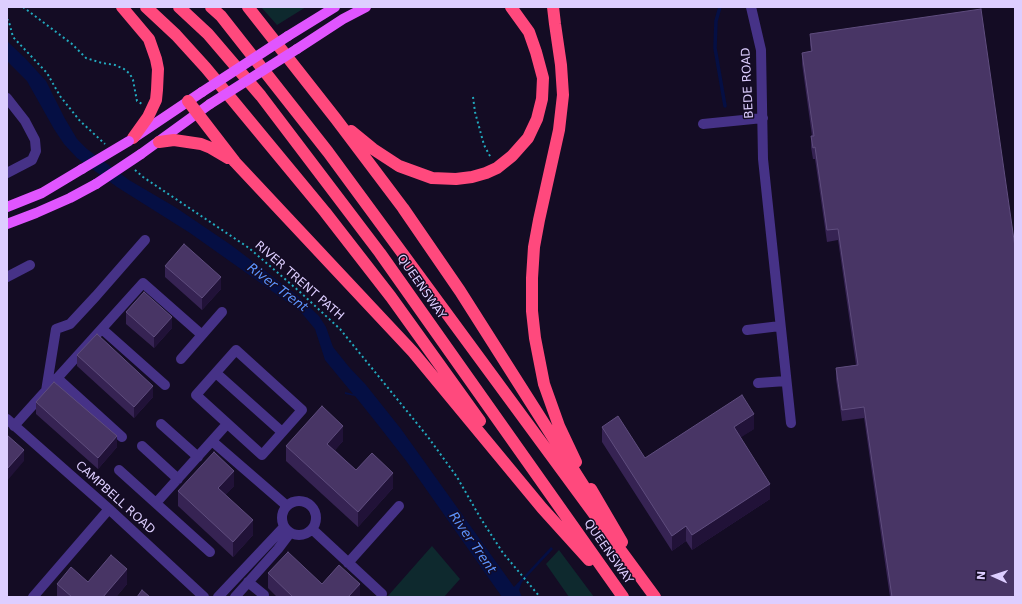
<!DOCTYPE html>
<html>
<head>
<meta charset="utf-8">
<style>
  body { margin:0 }
  #map { position:relative; width:1022px; height:604px; overflow:hidden; background:#140c24; font-family:"DejaVu Sans",sans-serif }
  canvas { display:block }
  .frame { position:absolute; inset:0; border:8px solid #ddceff; pointer-events:none }
  .north { position:absolute; left:974px; top:556px; width:40px; height:40px; -webkit-text-stroke:3px #140c24; paint-order:stroke; rotate:273deg; font-size:11px; font-weight:700; line-height:16px; text-align:center; color:#ddceff }
  .north::after { content:''; display:block; margin:auto; width:14px; height:18px; background:#ddceff; clip-path:polygon(50% 0,100% 100%,50% 72%,0 100%) }
</style>
</head>
<body>
<div id="map">
<canvas width="1022" height="604"></canvas>
<div class="frame"></div>
<div class="north">N</div>
</div>
<script>
const c = document.querySelector('canvas').getContext('2d');
c.lineJoin = 'round';
function fill(path, color) { c.fillStyle = color; c.fill(path, 'evenodd'); }
const shape = rows => new Path2D(rows.map(r => 'M' + r).join(''));
function strokePath(path, color, width, dash) { c.strokeStyle = color; c.lineWidth = width; c.lineCap = dash ? 'butt' : 'round'; c.setLineDash(dash || []); c.stroke(path); }
function label(font, color, halo, rows, align = 'center') {
  c.font = font + ' "DejaVu Sans",sans-serif'; c.lineWidth = 3; c.setLineDash([]); c.textBaseline = 'middle'; c.strokeStyle = halo; c.fillStyle = color; for (const [text, x, y, turn = 0] of rows) {
    c.save(); c.translate(x, y); c.rotate((+turn || 0) * Math.PI / 180); c.textAlign = isNaN(turn) ? turn : align; if (halo) c.strokeText(text, 0, 0); c.fillText(text, 0, 0); c.restore();
  }
}
fill(shape([
  [261,7,306,7,277,25],
  [432,546,460,579,444,597,387,597],
  [559,550,594,597,569,597,546,564]
]), '#0e292e');
fill(shape([
  [7,41,25,58,46,81,64,117,77,139,87,149,129,180,175,207,231,245,298,296,319,316,326,327,333,347,349,367,366,385,401,429,514,587,551,547,553,549,522,582,519,590,522,597,502,597,407,462,379,426,355,396,345,394,345,392,353,394,325,360,315,329,300,311,190,233,117,187,77,158,64,144,54,129,27,81,7,61]
]), '#050f44');
strokePath(shape([
  [720,7,716,21,715,48,725,106]
]), '#050f44', 3.5);
strokePath(shape([
  [23,7,72,44,86,58,102,63,115,65,124,69,130,74,133,80,137,101,142,104],
  [7,19,9,22,13,37,47,73,60,96,80,121,105,144],
  [473,97,475,112,484,145,491,158],
  [135,170,143,177,249,248,300,292,340,329,428,437,457,477,481,519,503,553,540,597]
]), '#22aabf', 2, [2, 3]);
strokePath(shape([
  [751,7,761,50,763,159,791,423],
  [7,98,25,121,35,140,36,151,32,160,7,173],
  [703,124,763,118],
  [7,277,30,265],
  [102,329,165,385],
  [747,330,780,326],
  [236,350,302,410,262,455,196,395,236,350],
  [181,359,222,312],
  [216,373,282,432],
  [57,378,122,437],
  [758,383,786,381],
  [46,391,56,329,70,324,96,296,145,240],
  [7,419,109,509,204,597],
  [161,424,198,457],
  [14,426,143,283,202,335],
  [212,441,287,506],
  [142,446,178,479],
  [119,470,210,552],
  '282 518a17 17 0 1 1 34 0a17 17 0 1 1-34 0Z',
  [156,503,227,424],
  [312,529,382,594],
  [348,563,399,506],
  [248,582,264,595],
  [33,597,109,509],
  [218,597,284,527],
  [235,597,278,549,290,533]
]), '#463287', 10);
strokePath(shape([
  [288,36,335,7],
  [297,49,343,19,366,7],
  [135,137,202,92],
  [141,154,210,104],
  [7,207,42,193,82,169],
  [7,224,36,213,70,198,96,184]
]), '#e055ff', 10);
strokePath(shape([
  [122,7,149,39,156,59,158,69,157,90,156,100,148,117,133,138],
  [146,7,176,35,206,68,325,212,391,297,480,421],
  [179,7,208,34,261,96,380,253,623,597],
  [211,7,221,16,328,152,655,597],
  [248,7,336,119,403,208,460,291,592,499],
  [553,7,555,24,561,65,563,95,559,130,539,220,534,247,532,278,532,311,535,338,544,384,559,426,576,462],
  [188,101,235,162,413,352,542,508,589,560],
  [351,131,373,149,399,166,432,178,456,179,472,177,486,173,497,168,512,156,528,138,537,119,542,99,543,78,536,52,529,32,511,7],
  [159,142,174,140,201,144,211,148,228,158],
  [591,489,622,542]
]), '#ff497d', 12);
strokePath(shape([
  [202,92,288,36],
  [210,104,297,49],
  [82,169,129,141],
  [96,184,141,154]
]), '#e055ff', 10);
fill(shape([
  [810,34,1015,597,890,597,864,418,842,421,836,379,836,368,856,365,838,240,827,242,815,159,813,159,811,147,811,136,812,136,802,64,802,53,811,51,810,45],
  [165,266,221,289,202,310,165,277],
  [126,312,172,328,154,348,126,324],
  [77,355,153,397,134,418,77,366],
  [36,402,117,447,98,469,36,414],
  [602,427,645,458,754,429,740,437,770,499,692,550,686,541,672,551,602,442],
  [343,441,335,450,356,470,393,488,358,527,286,461,286,446],
  [234,486,225,495,253,535,233,557,178,506,178,491],
  [268,573,322,584,360,597,277,597,268,588],
  [88,582,127,584,116,597,57,597,57,584]
]), '#362353');
fill(shape([
  [221,277,221,289,202,310,202,298],
  [172,317,172,328,154,348,154,337],
  [153,386,153,397,134,418,134,407],
  [754,414,754,429,734,442,734,427],
  [343,426,343,441,327,459,327,444],
  [117,436,117,447,98,469,98,458],
  [24,450,24,461,7,481,7,469],
  [234,471,234,486,218,503,218,488],
  [393,473,393,488,358,527,358,512],
  [770,484,770,499,692,550,692,535],
  [253,520,253,535,233,557,233,542],
  [686,526,686,541,672,551,672,536],
  [127,569,127,584,116,597,103,597],
  [360,584,360,597,348,597]
]), '#211238');
const building = shape([
  [981,9,1015,247,1015,597,892,597,864,407,842,410,836,368,858,365,838,229,827,230,815,147,813,148,811,136,814,136,802,53,812,51,810,34,981,9],
  [184,244,221,277,202,298,165,266,184,244],
  [144,292,172,317,154,337,126,312,144,292],
  [97,334,153,386,134,407,77,355,97,334],
  [54,382,117,436,98,458,36,402,54,382],
  [742,395,754,414,734,427,770,484,692,535,686,526,672,536,602,427,618,416,645,458,742,395],
  [322,406,343,426,327,444,356,470,372,453,393,473,358,512,286,446,322,406],
  [7,435,24,450,7,469,7,435],
  [214,452,234,471,218,488,253,520,233,542,178,491,214,452],
  [288,552,322,584,339,565,360,584,348,597,293,597,268,573,288,552],
  [111,555,127,569,103,597,72,597,57,584,71,567,88,582,111,555],
  [142,590,150,597,137,597,142,590]
]);
fill(building, '#483565');
strokePath(building, '#5f4d7e', 1);
label('12px', '#ddceff', '#140c24', [
  ["BEDE ROAD",748,83,-93],
  ["RIVER TRENT PATH",299,281,41],
  ["QUEENSWAY",421,287,55],
  ["CAMPBELL ROAD",115,498,42],
  ["QUEENSWAY",608,552,55]
]);
label('italic 13px', '#5c94ff', '#140c24', [
  ["River Trent",277,288,37],
  ["River Trent",472,543,55]
]);
</script>
</body>
</html>
